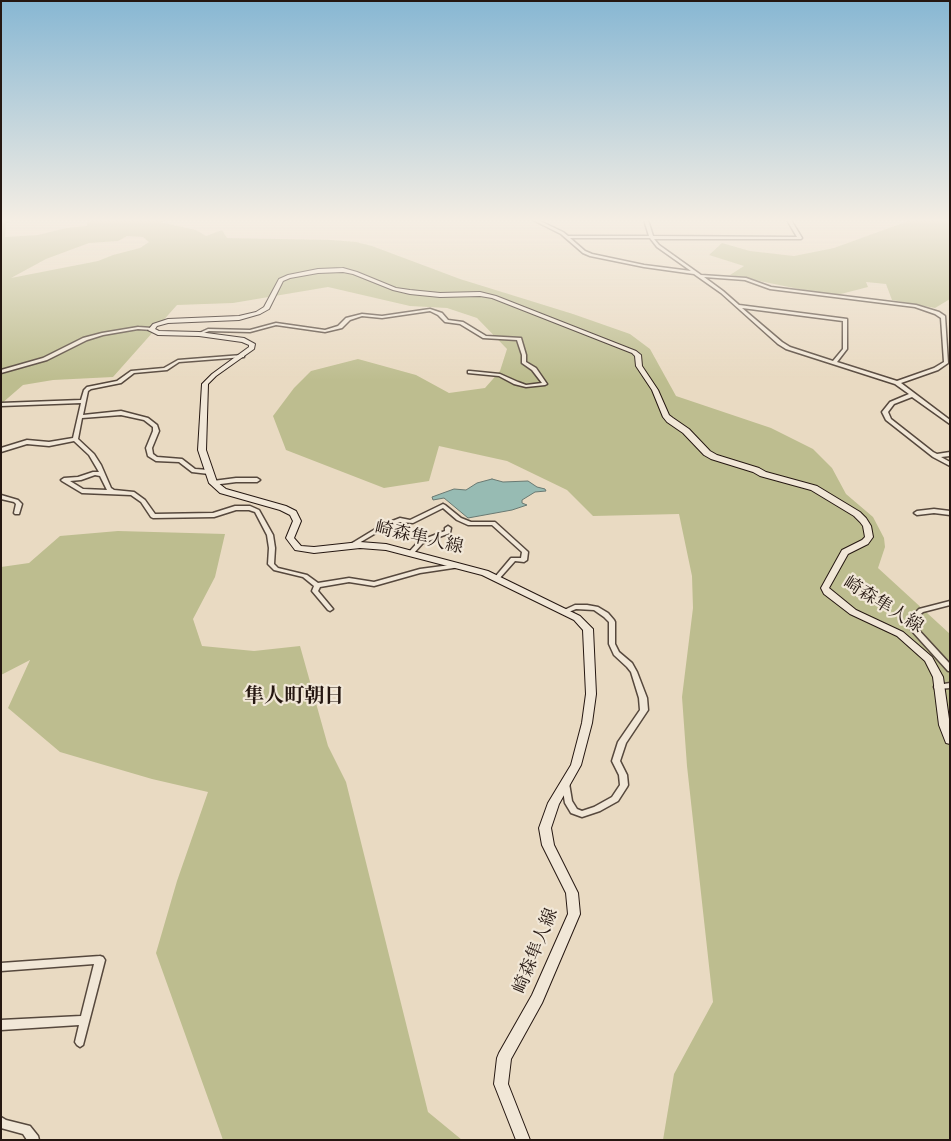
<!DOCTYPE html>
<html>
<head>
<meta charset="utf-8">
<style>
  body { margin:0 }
  #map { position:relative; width:951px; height:1141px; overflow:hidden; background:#e9dac2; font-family:"Old Standard TT",serif }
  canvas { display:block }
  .frame { position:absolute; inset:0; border:2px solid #251711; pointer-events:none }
</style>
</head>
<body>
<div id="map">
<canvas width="951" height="1141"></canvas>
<div class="frame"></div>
</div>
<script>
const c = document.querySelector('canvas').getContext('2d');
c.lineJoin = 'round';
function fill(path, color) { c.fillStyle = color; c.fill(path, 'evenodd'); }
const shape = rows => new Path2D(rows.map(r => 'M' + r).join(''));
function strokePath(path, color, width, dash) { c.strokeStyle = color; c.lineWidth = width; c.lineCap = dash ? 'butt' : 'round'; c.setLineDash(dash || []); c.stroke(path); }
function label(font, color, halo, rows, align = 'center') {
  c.font = font + ' "Old Standard TT","Noto Serif JP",serif'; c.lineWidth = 4.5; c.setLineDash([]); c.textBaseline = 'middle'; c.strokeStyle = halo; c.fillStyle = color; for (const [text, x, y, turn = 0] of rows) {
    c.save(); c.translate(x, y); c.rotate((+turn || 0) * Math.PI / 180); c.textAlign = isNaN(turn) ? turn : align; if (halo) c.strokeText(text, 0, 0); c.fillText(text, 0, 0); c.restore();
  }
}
fill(shape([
  [1,220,12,220,6,224,5,237,38,235,66,228,87,226,87,222,97,220,179,220,160,222,196,230,206,236,222,230,227,238,331,240,356,242,372,246,460,279,573,314,630,334,650,349,676,396,771,428,813,449,832,468,846,494,873,517,884,538,885,547,878,568,950,634,950,1140,663,1140,674,1074,713,1002,687,766,682,697,693,608,692,576,679,514,593,516,567,490,507,461,439,446,429,481,384,488,286,450,273,416,294,388,311,371,358,359,416,375,449,393,485,388,500,371,507,349,477,318,447,308,410,306,328,287,233,303,177,305,113,377,53,380,23,385,1,404],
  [127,236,143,237,149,242,140,248,113,255,98,261,11,278,46,259,89,243,118,241],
  [911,220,950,220,950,299,935,308,892,300,886,284,866,282,868,287,833,296,730,275,744,266,709,255,722,243,750,251,794,256,834,248],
  [118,531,225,534,215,577,193,619,202,646,254,651,300,646,328,746,346,782,428,1112,462,1140,223,1140,156,953,177,881,208,792,152,779,60,752,8,708,30,660,1,675,1,567,29,563,60,536]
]), '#bdbd8f');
const water = shape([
  [492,479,503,482,528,481,537,487,545,489,546,491,535,492,522,500,522,503,527,505,512,510,468,518,444,498,433,500,432,497,454,489,466,490,477,483,492,479]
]);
fill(water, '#97bbb3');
strokePath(water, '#697972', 1);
const street = shape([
  [533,220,538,220,563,232,568,236,649,236,644,220,648,220,653,236,797,237,787,220,791,220,802,238,801,239,654,239,659,245,701,275,746,278,771,287,916,305,939,312,945,316,948,363,938,370,901,383,950,420,950,424,912,397,894,404,888,412,891,419,933,452,937,454,950,452,950,456,941,457,950,462,950,466,933,457,886,420,882,412,890,402,909,394,895,384,786,349,778,344,721,293,694,274,644,267,590,256,583,253,561,234,533,220],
  [570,238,650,238,657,247,691,271,644,265,592,254,585,251,570,238],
  [704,277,745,280,770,289,915,307,935,314,941,318,944,362,934,368,897,381,837,362,847,349,847,319,739,305,723,291,704,277],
  [742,308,843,321,843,349,833,361,790,347,782,342,742,308],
  [430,309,442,313,448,320,463,322,486,336,521,338,526,355,526,362,536,368,547,384,545,385,526,387,514,384,499,376,468,373,468,371,470,371,500,374,518,382,526,385,542,383,532,370,522,363,522,355,517,340,483,338,460,324,445,322,438,315,430,311,382,318,362,316,350,320,342,328,325,332,276,325,250,332,209,331,199,335,197,334,208,329,250,330,276,323,325,330,338,326,346,318,362,314,382,316,430,309],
  [138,327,152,328,154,329,152,330,138,329,103,335,87,340,47,360,1,373,1,370,43,358,83,338,102,333,138,327],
  [242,355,244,356,244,357,179,362,167,370,134,373,121,383,91,389,88,391,83,415,121,411,148,418,157,425,159,431,152,448,153,454,157,457,182,459,195,469,209,470,212,472,209,474,192,472,179,462,156,461,148,456,146,448,153,431,153,427,144,420,121,415,82,418,78,439,94,454,101,465,111,488,114,490,134,492,145,500,155,514,213,513,235,506,250,506,259,510,273,535,275,548,274,564,278,568,307,575,318,583,349,578,374,582,420,569,458,564,461,566,460,567,420,573,374,586,349,582,320,587,318,591,333,609,330,611,328,610,312,591,314,586,303,577,274,570,268,564,269,548,267,535,255,512,249,510,236,510,214,517,153,518,151,517,141,502,131,495,82,493,62,481,61,480,64,478,78,477,93,472,99,472,89,455,74,441,49,446,27,444,1,452,1,448,27,440,49,442,73,438,81,403,1,406,1,403,81,400,84,390,87,387,117,381,131,371,164,368,178,360,242,355],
  [95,475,100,476,107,490,83,489,70,481,81,480,95,475],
  [236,478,257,478,260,480,257,482,236,482,213,485,210,483,213,481,236,478],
  [1,495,18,500,22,504,19,514,15,514,14,513,16,504,14,502,1,499,1,495],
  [443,504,445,505,461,518,471,522,495,522,527,551,528,552,527,560,524,562,515,561,499,579,495,579,494,578,495,577,511,558,521,558,522,552,492,525,468,525,457,520,443,508,413,523,400,522,386,527,354,546,350,546,349,545,382,525,400,518,410,520,443,504],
  [934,509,950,511,950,515,934,513,917,515,914,513,917,511,934,509],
  [448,526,451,528,450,533,423,543,413,554,409,554,408,553,409,552,419,541,445,531,445,528,448,526],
  [950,601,950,605,923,612,915,619,916,627,950,664,950,671,948,671,911,630,909,619,919,609,950,601],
  [575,605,587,605,598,607,608,613,614,620,615,622,615,644,619,652,632,663,637,672,647,698,648,710,626,743,620,761,627,775,628,785,627,787,618,801,600,811,582,817,571,813,565,803,562,785,563,783,566,782,569,783,572,801,577,809,582,811,594,807,612,797,620,785,619,775,612,761,618,742,640,710,639,698,631,672,627,667,614,655,609,644,609,622,604,617,594,610,576,609,564,614,561,612,562,611,575,605],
  [950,683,950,688,938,689,935,689,934,687,935,685,938,685,950,683],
  [100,956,103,957,105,960,83,1045,80,1047,77,1045,75,1042,79,1025,1,1030,1,1020,81,1016,94,964,1,971,1,963,100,956],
  [1,1117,6,1120,30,1126,38,1136,39,1140,27,1140,23,1134,1,1128,1,1117]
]);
const secondary = shape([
  [343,268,357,272,396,288,410,290,440,293,480,292,496,296,636,351,641,355,642,366,658,390,669,415,673,418,689,429,710,451,717,455,759,468,766,472,817,486,860,512,866,518,871,526,873,537,868,544,848,554,829,588,856,610,903,632,932,657,943,677,950,726,950,744,946,743,939,725,933,677,925,661,897,636,850,614,824,594,821,588,842,550,862,540,865,537,863,526,860,522,854,516,811,490,760,476,753,472,711,459,704,455,683,433,667,422,663,417,652,390,636,366,635,356,632,353,492,298,480,296,440,297,410,294,393,290,353,274,343,272,318,273,290,278,283,281,269,309,260,314,239,320,168,323,157,326,155,329,159,331,199,332,244,338,255,344,254,349,216,376,208,384,206,450,217,482,226,489,286,506,296,511,301,521,294,538,301,546,314,547,360,542,386,544,488,571,580,616,593,629,596,694,592,723,581,765,559,804,551,828,554,845,578,893,580,914,542,1003,511,1059,508,1084,530,1140,516,1140,494,1084,497,1058,499,1053,532,995,568,914,566,893,542,845,539,828,548,803,571,765,582,723,586,694,583,630,574,620,482,575,386,550,360,548,314,553,295,550,286,538,293,521,290,515,280,510,220,493,209,483,198,450,202,384,212,374,249,347,249,345,242,342,199,336,158,335,148,330,153,324,168,319,239,316,256,312,264,307,279,279,288,275,318,269,343,268]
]);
strokePath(street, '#56483d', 3);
strokePath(secondary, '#251711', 2);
fill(street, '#f1e7d7');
fill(secondary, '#f1e7d7');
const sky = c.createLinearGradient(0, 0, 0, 380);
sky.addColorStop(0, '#87b7d3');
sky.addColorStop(0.58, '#f5eee4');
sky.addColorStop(1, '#f5eee400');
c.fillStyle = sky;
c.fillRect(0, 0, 951, 380);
label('18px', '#251711', '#f1e7d7', [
  ["崎森隼人線",419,538,13],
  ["崎森隼人線",883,605,32],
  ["崎森隼人線",536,951,-68]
]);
label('bold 20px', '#251711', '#f1e7d7', [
  ["隼人町朝日",294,697]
]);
</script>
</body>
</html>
